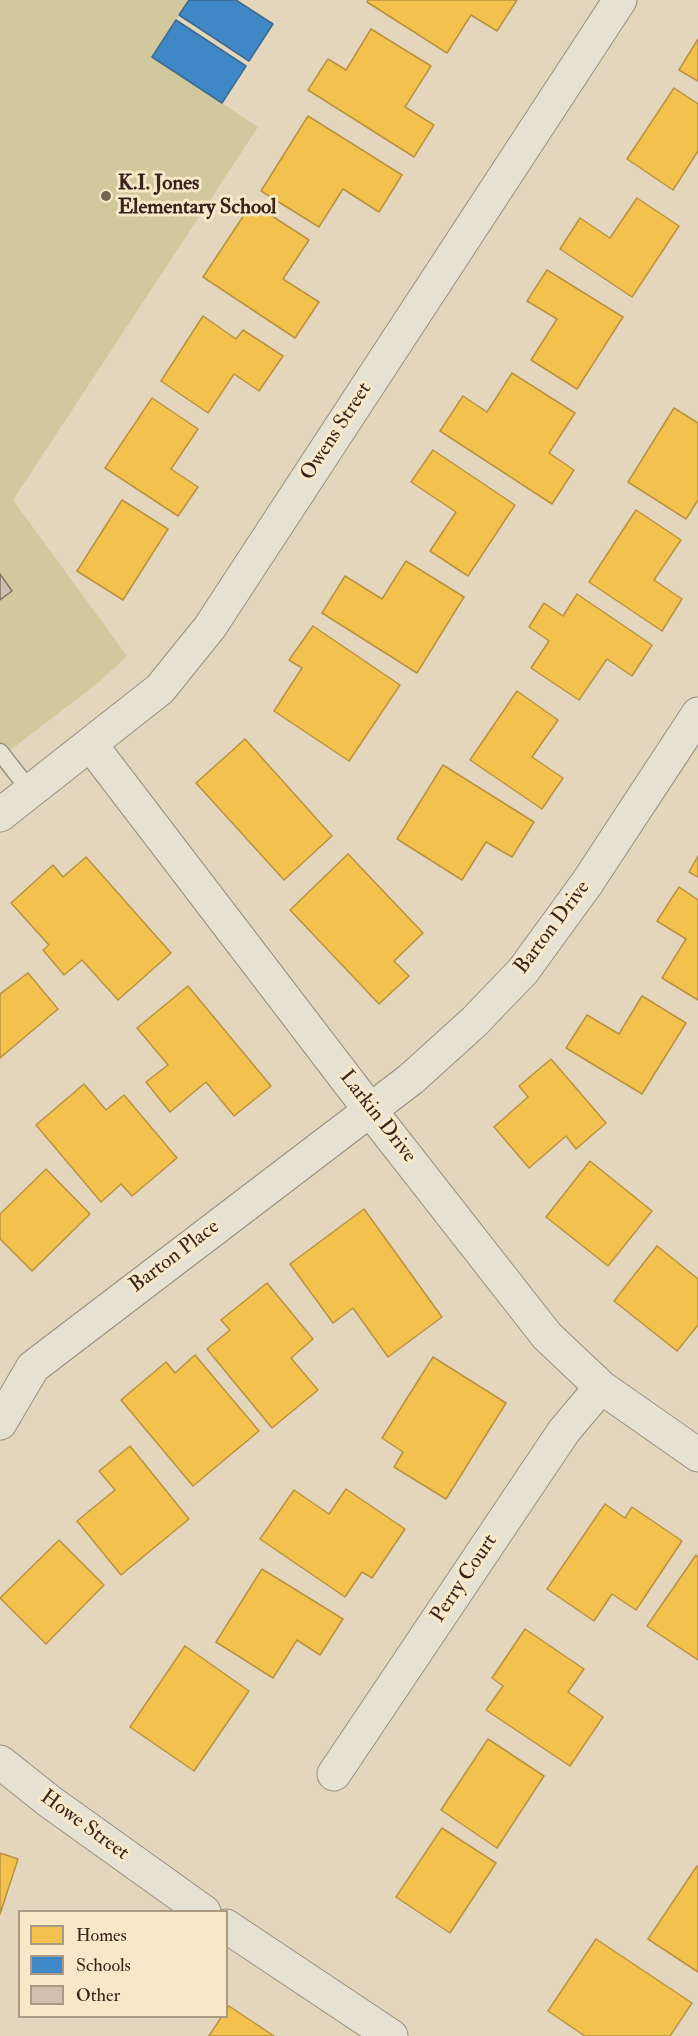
<!DOCTYPE html>
<html>
<head>
<meta charset="utf-8">
<style>
  body { margin:0 }
  #map { position:relative; width:698px; height:2036px; overflow:hidden; background:#e3d6bc; font-family:"IM FELL Double Pica",serif }
  canvas { display:block }
  .legend { position:absolute; left:18px; top:1910px; width:210px; height:108px; box-sizing:border-box; background:#f7e8c9; border:2px solid #ab9a83; margin:0; padding:8px 10px; list-style:none; font-size:18px; color:#39241b }
  .legend li { display:flex; align-items:center; gap:12px; height:30px }
  .legend b { width:30px; border:2px solid #ab9a83 }
</style>
</head>
<body>
<div id="map">
<canvas width="698" height="2036"></canvas>
<ul class="legend">
<li><b style="height:16px;background:#f2c14e"></b>Homes</li>
<li><b style="height:16px;background:#3f88c5"></b>Schools</li>
<li><b style="height:16px;background:#d0bfaf"></b>Other</li>
</ul>
</div>
<script>
const c = document.querySelector('canvas').getContext('2d');
c.lineJoin = 'round';
function fill(path, color) { c.fillStyle = color; c.fill(path, 'evenodd'); }
const shape = rows => new Path2D(rows.map(r => 'M' + r).join(''));
function strokePath(path, color, width, dash) { c.strokeStyle = color; c.lineWidth = width; c.lineCap = dash ? 'butt' : 'round'; c.setLineDash(dash || []); c.stroke(path); }
function label(font, color, halo, rows, align = 'center') {
  c.font = font + ' "IM FELL Double Pica",serif'; c.lineWidth = 6; c.setLineDash([]); c.textBaseline = 'middle'; c.strokeStyle = halo; c.fillStyle = color; for (const [text, x, y, turn = 0] of rows) {
    c.save(); c.translate(x, y); c.rotate((+turn || 0) * Math.PI / 180); c.textAlign = isNaN(turn) ? turn : align; if (halo) c.strokeText(text, 0, 0); c.fillText(text, 0, 0); c.restore();
  }
}
fill(shape([
  [0,0,189,0,152,57,258,127,13,500,127,656,99,682,0,758]
]), '#d1c99d');
const homes = shape([
  [368,0,517,0,497,31,471,15,447,53,367,2,368,0],
  [371,29,431,66,405,107,434,125,414,157,308,90,328,59,346,70,371,29],
  [698,39,698,81,679,70,698,39],
  [674,88,698,104,698,151,673,190,627,159,674,88],
  [308,116,402,175,379,212,343,189,319,227,261,191,308,116],
  [637,198,679,226,632,297,560,249,580,218,610,238,637,198],
  [252,203,309,240,283,279,319,302,295,338,203,277,252,203],
  [547,270,623,317,577,389,531,360,557,319,527,301,547,270],
  [203,316,236,339,243,330,283,356,259,391,234,374,208,413,161,381,203,316],
  [512,373,575,413,549,453,574,470,552,504,440,431,463,396,487,412,512,373],
  [152,398,198,429,171,469,198,487,178,516,105,468,152,398],
  [674,408,698,423,698,500,686,519,628,482,674,408],
  [433,450,515,505,468,576,430,551,456,512,411,482,433,450],
  [122,500,168,529,123,600,77,571,122,500],
  [636,510,681,540,654,580,682,599,662,631,589,582,636,510],
  [406,561,464,597,417,673,322,613,345,576,382,599,406,561],
  [577,594,652,645,632,676,607,659,579,700,531,668,549,641,529,627,544,603,563,616,577,594],
  [313,626,400,685,349,761,274,711,302,668,289,660,313,626],
  [517,691,558,720,532,757,563,778,542,809,470,760,517,691],
  [245,739,332,836,284,880,196,783,245,739],
  [443,765,534,822,512,857,486,842,462,880,397,839,443,765],
  [348,854,423,933,394,961,409,976,379,1004,290,910,348,854],
  [698,856,698,877,689,872,698,856],
  [86,857,171,953,118,1000,82,960,64,975,43,950,49,945,11,903,53,865,63,877,86,857],
  [679,887,698,900,698,1000,662,978,686,939,657,921,679,887],
  [28,973,58,1009,0,1058,0,994,28,973],
  [188,986,271,1086,234,1116,206,1082,170,1112,146,1082,168,1065,137,1028,188,986],
  [642,996,686,1023,642,1094,566,1048,587,1015,619,1034,642,996],
  [551,1059,606,1123,576,1149,566,1136,529,1168,494,1127,528,1097,519,1086,551,1059],
  [84,1084,106,1110,124,1095,177,1158,132,1196,121,1184,101,1202,36,1125,84,1084],
  [590,1161,652,1211,608,1266,546,1217,590,1161],
  [46,1169,90,1214,32,1271,0,1239,0,1214,46,1169],
  [364,1209,442,1317,388,1357,353,1308,333,1323,290,1264,364,1209],
  [657,1246,698,1279,698,1325,677,1351,614,1301,657,1246],
  [267,1283,313,1339,291,1358,318,1390,272,1428,207,1349,230,1330,221,1320,267,1283],
  [195,1355,259,1431,193,1486,121,1400,166,1362,175,1373,195,1355],
  [433,1357,506,1403,446,1499,394,1467,403,1452,382,1438,433,1357],
  [130,1446,189,1519,121,1575,77,1521,115,1490,99,1471,130,1446],
  [346,1489,405,1529,372,1578,362,1572,345,1597,260,1539,294,1490,329,1514,346,1489],
  [605,1504,625,1518,632,1507,682,1541,636,1610,612,1594,594,1621,547,1589,605,1504],
  [59,1540,104,1585,46,1644,0,1598,59,1540],
  [696,1555,698,1557,698,1660,647,1626,696,1555],
  [262,1569,343,1619,320,1655,297,1640,273,1678,216,1642,262,1569],
  [525,1629,584,1669,568,1692,603,1717,570,1766,486,1710,503,1686,492,1678,525,1629],
  [185,1646,249,1691,194,1771,130,1727,185,1646],
  [488,1739,544,1776,497,1848,441,1810,488,1739],
  [442,1828,496,1863,450,1933,396,1897,442,1828],
  [0,1853,18,1859,0,1914,0,1853],
  [697,1866,698,1867,698,1972,648,1939,697,1866],
  [596,1939,692,2003,670,2036,585,2036,548,2011,596,1939],
  [229,2006,274,2036,209,2036,222,2016,226,2016,226,2010,229,2006]
]);
fill(homes, '#f2c14e');
strokePath(homes, '#ba923f', 1.5);
const schools = shape([
  [189,0,236,0,273,24,249,61,179,15,189,0],
  [176,20,246,66,222,103,152,57,176,20]
]);
fill(schools, '#3f88c5');
strokePath(schools, '#3d6a92', 1.5);
const building = shape([
  [0,574,12,591,0,600,0,574]
]);
fill(building, '#d0bfaf');
strokePath(building, '#807669', 1.5);
const service = shape([
  [0,752,31,792]
]);
const minor = shape([
  [91,745,370,1110,547,1336,601,1387,698,1455],
  [0,815,160,689,210,627,620,0],
  [0,1423,33,1367,411,1079,474,1022,523,971,587,883,698,714],
  [0,1762,49,1801,204,1912],
  [334,1774,564,1431,601,1387],
  [226,1926,391,2036]
]);
strokePath(service, '#988e7e', 19);
strokePath(minor, '#988e7e', 35);
strokePath(service, '#e7e1d4', 16);
strokePath(minor, '#e7e1d4', 33);
for (const [x, y, r, color] of [
  [106,196,6,"#746253"]
]) { const dot = new Path2D(); dot.arc(x, y, r, 0, 2 * Math.PI); c.fillStyle = color; c.fill(dot); strokePath(dot, '#f7e8c9', 2); }
label('bold 21px', '#39241b', '#f7e8c9', [
  ["K.I. Jones",118,184],
  ["Elementary School",118,208]
], 'left');
label('21px', '#39241b', '#f7e8c9', [
  ["Owens Street",337,432,-57],
  ["Barton Drive",553,928,-53],
  ["Larkin Drive",377,1117,52],
  ["Barton Place",175,1257,-37],
  ["Perry Court",465,1579,-56],
  ["Howe Street",84,1826,36]
]);
</script>
</body>
</html>
